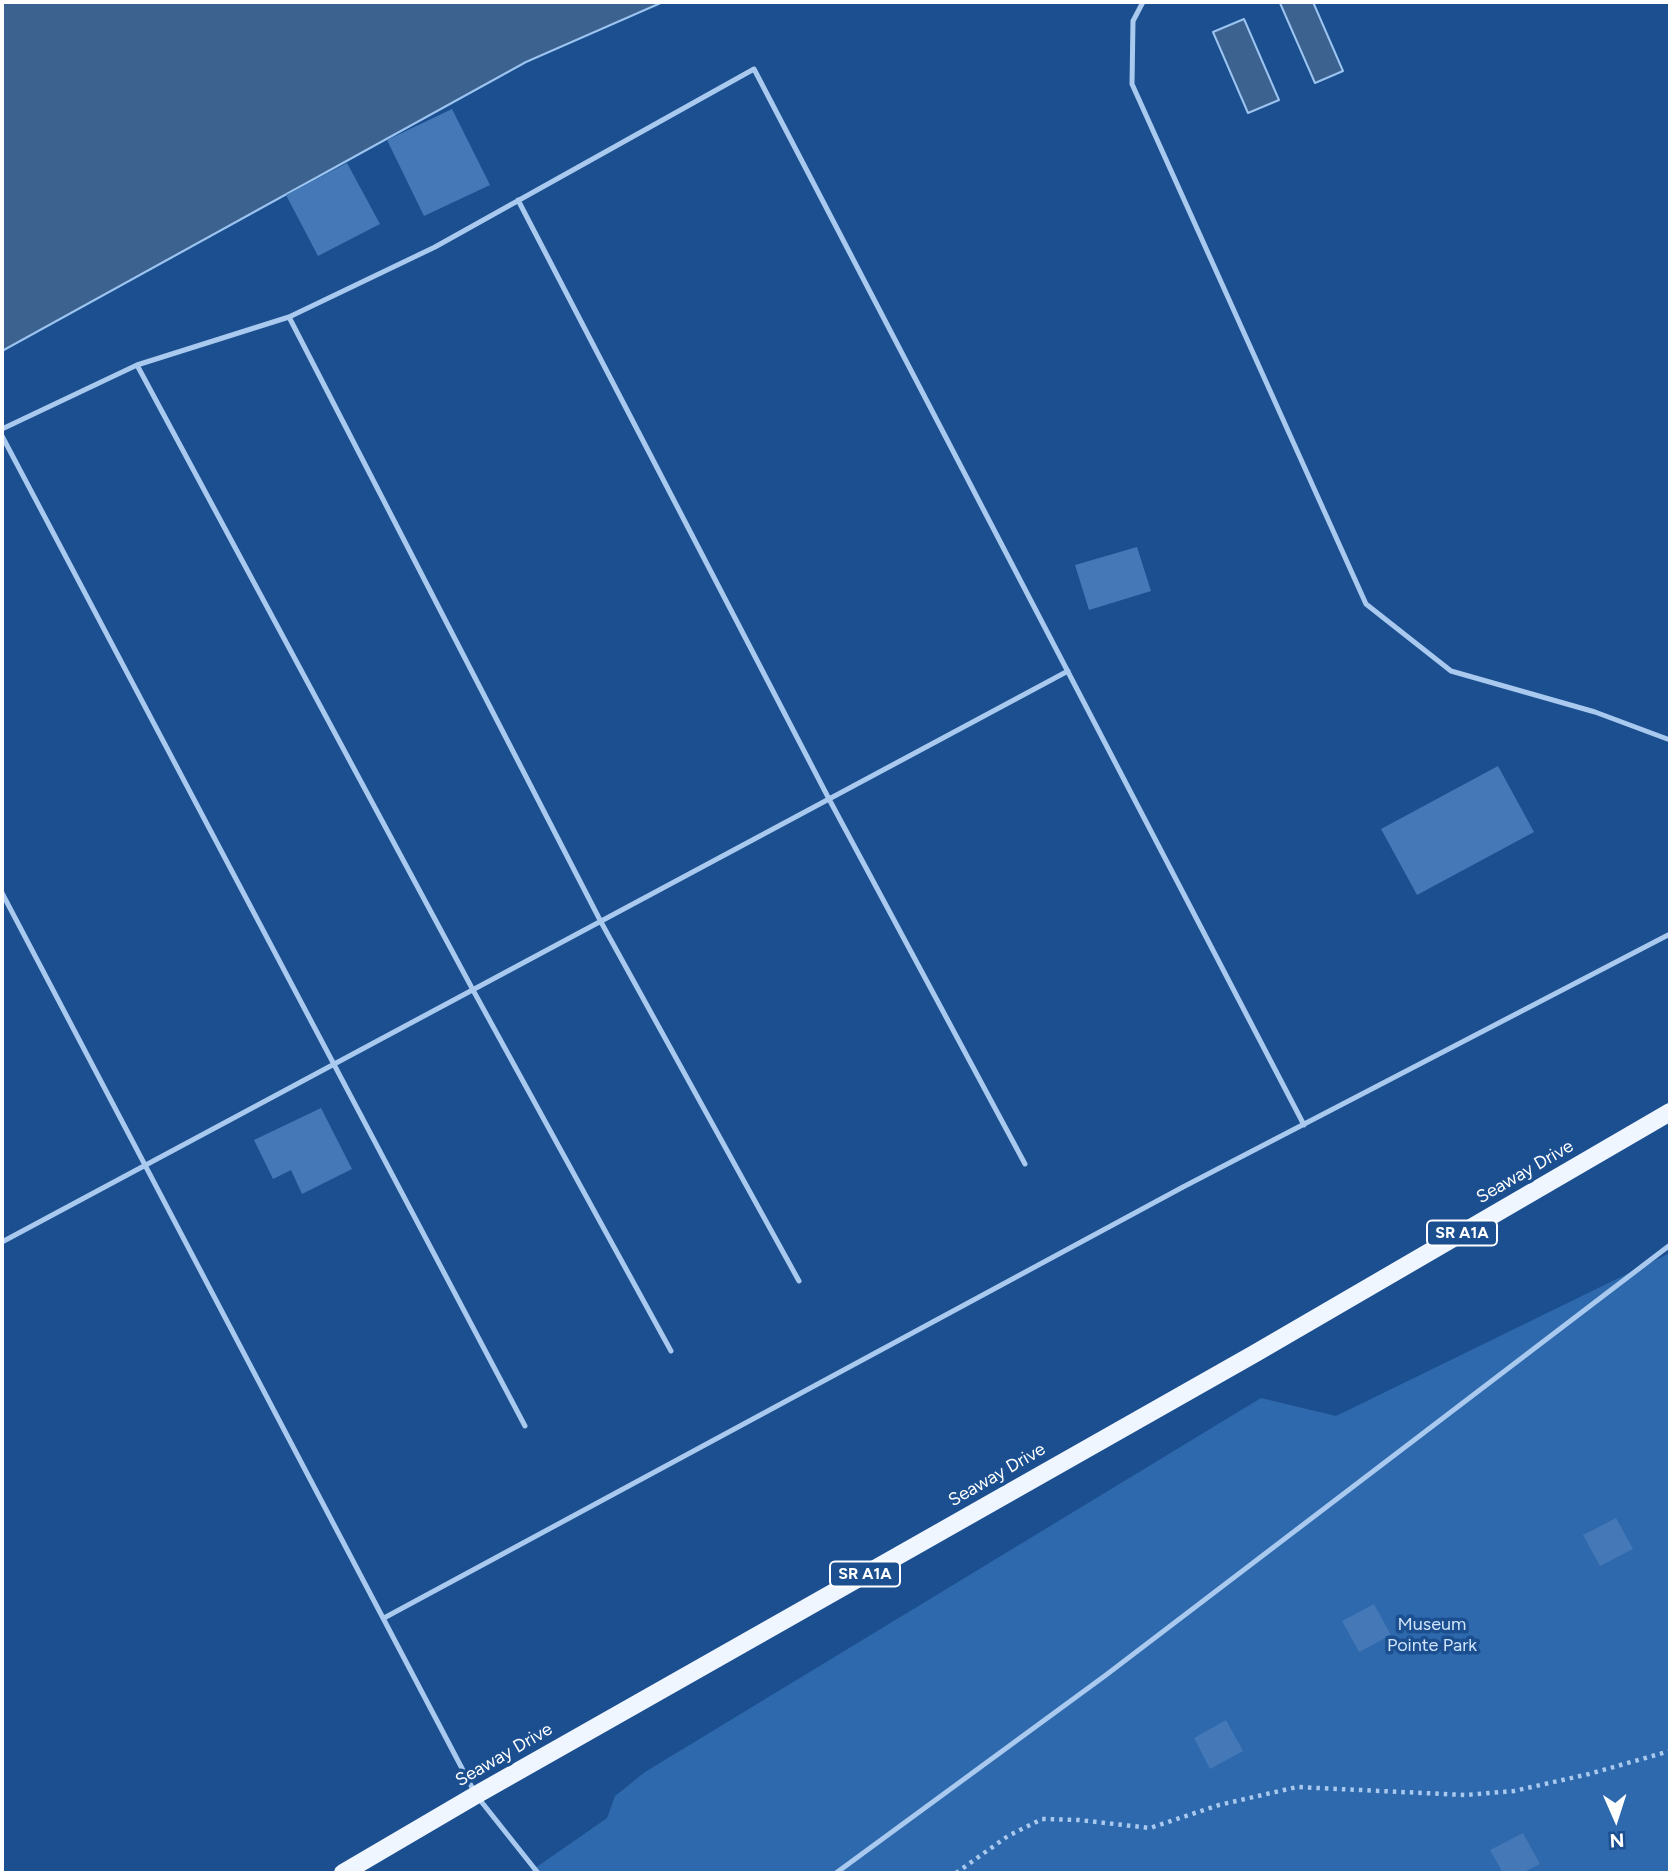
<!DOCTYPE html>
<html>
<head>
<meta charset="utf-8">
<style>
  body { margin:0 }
  #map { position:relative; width:1672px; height:1875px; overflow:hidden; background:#1b4f8f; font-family:Figtree,sans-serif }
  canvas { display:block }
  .frame { position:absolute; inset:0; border:4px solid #fff; pointer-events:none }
  .north { position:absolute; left:1581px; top:1784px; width:70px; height:70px; -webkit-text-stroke:5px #1b4f8f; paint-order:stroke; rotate:177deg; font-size:19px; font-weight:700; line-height:28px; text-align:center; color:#fff }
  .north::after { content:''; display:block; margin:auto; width:24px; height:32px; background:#fff; clip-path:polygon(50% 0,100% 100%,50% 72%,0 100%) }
</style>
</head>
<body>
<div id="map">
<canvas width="1672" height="1875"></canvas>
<div class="frame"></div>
<div class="north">N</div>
</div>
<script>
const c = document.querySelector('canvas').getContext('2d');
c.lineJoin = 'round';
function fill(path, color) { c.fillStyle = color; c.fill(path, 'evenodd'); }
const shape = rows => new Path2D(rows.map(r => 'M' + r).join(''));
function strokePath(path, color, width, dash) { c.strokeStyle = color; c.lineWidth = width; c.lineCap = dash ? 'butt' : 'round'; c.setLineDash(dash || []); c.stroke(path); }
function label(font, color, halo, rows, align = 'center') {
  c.font = font + ' Figtree,sans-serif'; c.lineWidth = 7; c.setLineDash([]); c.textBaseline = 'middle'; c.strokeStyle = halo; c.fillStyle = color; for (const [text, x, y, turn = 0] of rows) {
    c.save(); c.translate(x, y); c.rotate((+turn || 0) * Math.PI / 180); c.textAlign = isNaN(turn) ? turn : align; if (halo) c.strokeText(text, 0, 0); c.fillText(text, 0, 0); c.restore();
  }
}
fill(shape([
  [1670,1253,1670,1873,528,1873,607,1818,615,1796,645,1772,1261,1398,1336,1416]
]), '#2e69ad');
const water = shape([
  [2,2,663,2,526,62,2,351,2,2],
  [1282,2,1313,2,1343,71,1315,83,1280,3,1282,2],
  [1244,19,1279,100,1248,113,1213,32,1244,19]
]);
fill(water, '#3c6290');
strokePath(water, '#9cc4f0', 2);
fill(shape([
  [452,109,490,185,424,216,387,140],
  [347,163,380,224,318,256,286,195],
  [1137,547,1151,591,1089,610,1075,565],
  [1498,766,1534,832,1417,895,1381,829],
  [321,1108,352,1169,302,1194,291,1170,273,1179,254,1140],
  [1616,1518,1633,1549,1600,1566,1583,1535],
  [1374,1604,1391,1635,1359,1652,1342,1621],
  [1226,1720,1243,1751,1210,1769,1194,1738],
  [1523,1833,1540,1864,1522,1873,1503,1873,1490,1850]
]), '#4478b7');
strokePath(shape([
  [956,1873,1008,1836,1042,1819,1079,1820,1150,1828,1219,1805,1297,1787,1465,1795,1514,1791,1589,1774,1670,1751]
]), '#a9c9ee', 4.5, [3.5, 5]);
strokePath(shape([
  [1143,2,1133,21,1132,84,1366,604,1451,671,1595,712,1670,740],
  [518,200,829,799,1025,1164],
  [289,317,601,922,799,1281],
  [137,365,473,990,671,1351],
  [2,429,137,365,289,317,435,247,754,69,1304,1125],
  [2,436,525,1426],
  [2,893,476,1795,538,1873],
  [2,1242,1068,671],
  [384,1618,1183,1187,1670,934],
  [836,1873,1106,1675,1670,1245]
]), '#a9c9ee', 5);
strokePath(shape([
  [343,1873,476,1795,1254,1354,1670,1112]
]), '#f0f6ff', 18);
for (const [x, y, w] of [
  [1462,1233,70],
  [865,1574,70]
]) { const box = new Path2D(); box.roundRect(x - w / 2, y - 12.5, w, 25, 5); c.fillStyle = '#1b4f8f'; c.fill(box); strokePath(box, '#fff', 2); }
label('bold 16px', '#fff', null, [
  ["SR A1A",1462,1233],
  ["SR A1A",865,1574]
]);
label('18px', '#fff', '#1b4f8f', [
  ["Seaway Drive",1525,1172,-30],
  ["Seaway Drive",997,1475,-30],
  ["Seaway Drive",504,1755,-30]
]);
label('18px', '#cfe3fa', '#1b4f8f', [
  ["Museum",1432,1625],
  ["Pointe Park",1432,1646]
]);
</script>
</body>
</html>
